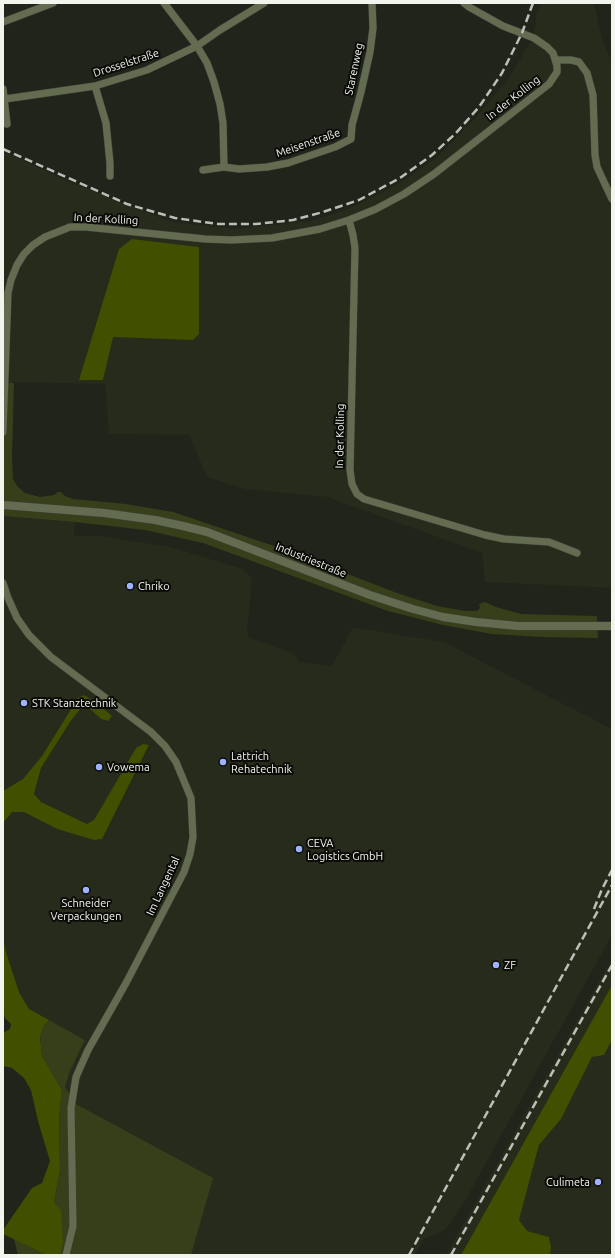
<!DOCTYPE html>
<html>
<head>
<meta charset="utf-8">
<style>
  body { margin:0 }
  #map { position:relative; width:615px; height:1258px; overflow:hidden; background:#21241a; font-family:Ubuntu,sans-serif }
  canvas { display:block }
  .frame { position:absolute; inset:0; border:4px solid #f2f4ee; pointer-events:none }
</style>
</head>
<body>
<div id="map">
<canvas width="615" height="1258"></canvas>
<div class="frame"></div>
</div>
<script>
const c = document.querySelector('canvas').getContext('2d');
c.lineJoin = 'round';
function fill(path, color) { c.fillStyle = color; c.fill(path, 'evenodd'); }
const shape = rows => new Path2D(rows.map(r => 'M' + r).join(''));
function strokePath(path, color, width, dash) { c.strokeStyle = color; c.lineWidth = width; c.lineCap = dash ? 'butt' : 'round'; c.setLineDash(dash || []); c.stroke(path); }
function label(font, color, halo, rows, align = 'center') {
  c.font = font + ' Ubuntu,sans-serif'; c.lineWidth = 4; c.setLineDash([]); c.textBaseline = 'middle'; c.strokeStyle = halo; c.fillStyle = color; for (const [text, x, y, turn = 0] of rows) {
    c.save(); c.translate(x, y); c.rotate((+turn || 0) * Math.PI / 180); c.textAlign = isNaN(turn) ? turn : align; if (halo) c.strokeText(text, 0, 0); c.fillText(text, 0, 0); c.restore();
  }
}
fill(shape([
  [541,3,594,3,603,42,612,62,612,588,485,582,482,553,327,497,245,489,207,477,189,435,109,434,105,384,3,382,3,151,65,180,172,222,235,229,310,221,343,211,363,202,400,183,437,157,474,120,509,77,533,38,537,13],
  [3,516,75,522,74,536,102,536,171,547,243,569,252,579,247,632,250,638,293,653,299,662,332,666,353,627,444,642,612,729,612,935,465,1201,445,1230,424,1239,415,1255,191,1255,212,1178,76,1104,65,1087,70,1071,85,1040,29,1009,19,992,5,949,3,934,3,823,12,812,24,812,57,829,102,839,149,746,136,748,94,821,87,824,41,802,34,794,41,768,70,722,81,708,90,708,101,719,108,721,112,716,84,695,42,756,23,779,3,791],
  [612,958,612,985,461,1255,446,1255],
  [612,1040,612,1255,550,1255,551,1247,549,1237,526,1231,519,1220,539,1145,561,1119,592,1057,604,1055]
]), '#262b1b');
fill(shape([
  [3,382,14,383,12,457,13,479,17,486,25,493,40,497,54,495,58,492,61,492,65,496,73,499,126,504,173,512,280,548,397,593,437,606,465,611,477,611,480,608,479,604,485,602,496,607,521,614,597,616,598,638,541,637,492,634,443,625,388,611,203,543,145,530,75,522,3,516],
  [49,1020,85,1040,70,1071,65,1087,76,1104,213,1178,191,1255,57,1255,60,1254,54,1203,60,1169,59,1117,62,1090,42,1056,40,1037,44,1026],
  [14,1239,46,1255,18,1255]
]), '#363f1a');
fill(shape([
  [132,239,199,247,199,334,193,340,113,337,103,380,79,380,119,249],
  [84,695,98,704,112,716,108,721,101,719,90,709,81,708,70,722,41,768,34,794,41,802,87,824,94,820,136,748,143,744,149,745,102,839,94,840,57,829,24,812,12,812,3,823,3,791,23,779,42,756,78,698],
  [3,934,5,949,19,992,29,1009,49,1020,44,1026,40,1037,42,1056,62,1090,59,1117,60,1169,54,1203,61,1210,63,1242,60,1255,46,1255,3,1234,3,1230,32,1188,42,1183,50,1161,38,1121,31,1090,24,1078,12,1068,3,1066,3,1033,10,1029,11,1024,5,1018,3,1010],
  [612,985,612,1040,604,1055,592,1057,561,1119,539,1145,519,1220,527,1231,549,1237,551,1247,550,1255,461,1255]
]), '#404f00');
const minor = shape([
  [164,3,197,46,207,63,214,82,220,104,223,123,224,167],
  [3,22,53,3],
  [556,60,571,60,579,62,587,73,593,95,595,155,597,167,612,199],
  [95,86,106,123,110,163,110,176],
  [3,89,7,124],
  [5,99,95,86,147,70,197,46,220,30,264,3],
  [203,170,224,167,239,169,267,167,288,163,335,147,351,139,352,125,361,92,370,52,373,28,372,3],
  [349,220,353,235,355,248,350,470,352,484,357,494,364,499,485,535,504,539,549,542,577,553],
  [3,432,8,293,11,280,17,265,24,254,33,245,45,237,70,227,86,227,205,239,231,240,272,238,320,229,349,220,376,209,404,194,434,174,549,84,557,72,557,66,553,53,547,47,534,38,503,26,469,7,464,3],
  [3,583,8,598,17,618,29,635,51,657,151,732,165,746,176,762,191,798,193,837,190,854,184,872,126,983,88,1050,76,1077,71,1108,73,1226,66,1255]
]);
const tertiary = shape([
  [3,505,104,513,155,520,183,526,207,532,370,595,413,609,443,617,476,622,518,626,612,626]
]);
strokePath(minor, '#3e4138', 8);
strokePath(tertiary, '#3e4138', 9);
strokePath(minor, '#636c50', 7);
strokePath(tertiary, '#636c50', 8);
strokePath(shape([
  [3,149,127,204,175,218,218,224,256,224,293,220,323,212,359,200,400,178,432,155,456,133,479,107,502,73,522,33,533,3],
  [594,909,602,889,612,870],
  [409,1255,612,885],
  [451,1255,612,965]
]), '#bcbeb7', 2.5, [8, 4]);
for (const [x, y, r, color] of [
  [130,586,4,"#9fb3fd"],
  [24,703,4,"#9fb3fd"],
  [223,762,4,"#9fb3fd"],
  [99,767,4,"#9fb3fd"],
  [299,849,4,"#9fb3fd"],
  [86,890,4,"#9fb3fd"],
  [496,965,4,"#9fb3fd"],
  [598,1182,4,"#9fb3fd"]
]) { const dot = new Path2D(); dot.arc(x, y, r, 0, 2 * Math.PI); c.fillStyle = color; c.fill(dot); strokePath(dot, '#0b0c08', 1.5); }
label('11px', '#f2f4ee', '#0b0c08', [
  ["Drosselstraße",126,63,-18],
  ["Starenweg",354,69,-78],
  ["In der Kolling",513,98,-38],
  ["Meisenstraße",308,143,-19],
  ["In der Kolling",106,219,3],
  ["In der Kolling",340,436,-89],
  ["Industriestraße",311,560,22],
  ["Im Langental",163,886,-65]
]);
label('11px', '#f2f4ee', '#0b0c08', [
  ["Chriko",138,586],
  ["STK Stanztechnik",32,703],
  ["Lattrich",231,756],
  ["Rehatechnik",231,769],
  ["Vowema",107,767],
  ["CEVA",307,843],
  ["Logistics GmbH",307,856],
  ["Schneider",86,903,"center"],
  ["Verpackungen",86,916,"center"],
  ["ZF",504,965],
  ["Culimeta",590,1182,"right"]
], 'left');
</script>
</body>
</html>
